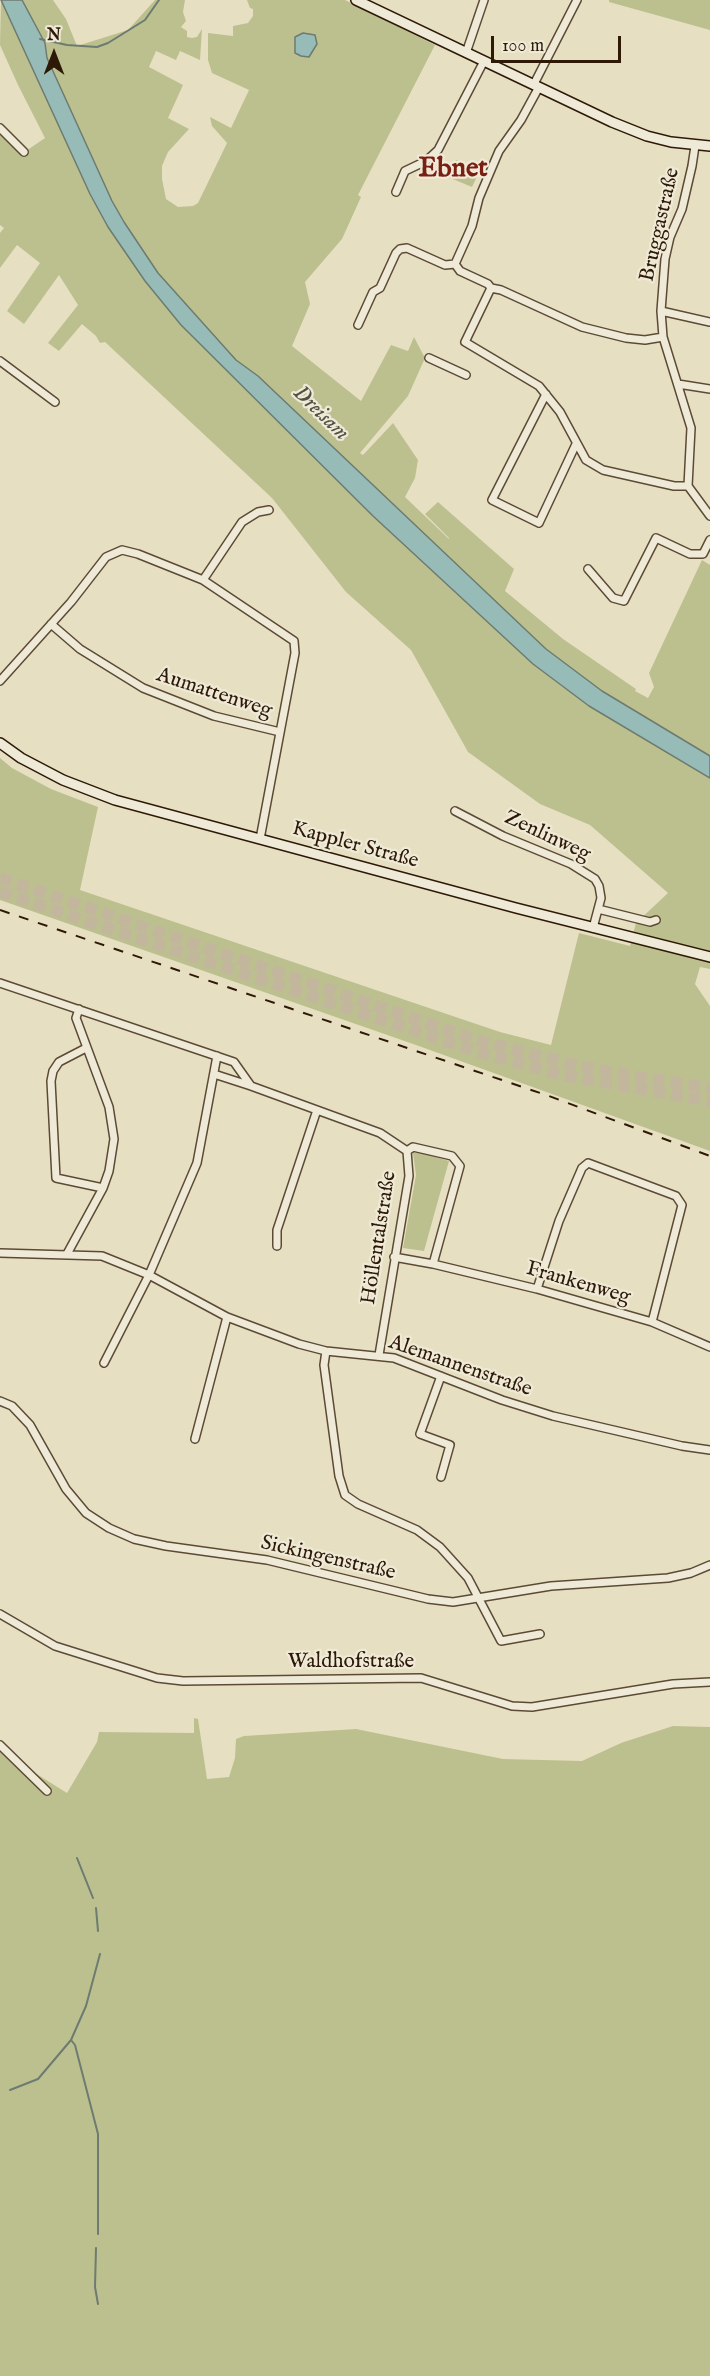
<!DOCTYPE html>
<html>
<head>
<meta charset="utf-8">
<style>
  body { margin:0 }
  #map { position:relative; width:710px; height:2376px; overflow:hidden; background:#e7dfc2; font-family:"IM FELL English",serif }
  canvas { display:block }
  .north { position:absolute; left:24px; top:24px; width:60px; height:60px; -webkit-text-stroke:4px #efead7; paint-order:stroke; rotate:0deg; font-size:16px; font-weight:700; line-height:24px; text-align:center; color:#2d1906 }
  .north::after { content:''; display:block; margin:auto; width:21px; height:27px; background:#2d1906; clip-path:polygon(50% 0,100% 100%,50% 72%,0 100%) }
  .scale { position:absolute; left:491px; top:36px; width:130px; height:27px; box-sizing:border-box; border:3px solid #2d1906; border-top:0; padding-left:8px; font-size:18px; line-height:21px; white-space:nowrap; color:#2d1906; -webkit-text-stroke:4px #efead7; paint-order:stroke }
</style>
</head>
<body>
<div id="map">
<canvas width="710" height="2376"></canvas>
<div class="north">N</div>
<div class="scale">100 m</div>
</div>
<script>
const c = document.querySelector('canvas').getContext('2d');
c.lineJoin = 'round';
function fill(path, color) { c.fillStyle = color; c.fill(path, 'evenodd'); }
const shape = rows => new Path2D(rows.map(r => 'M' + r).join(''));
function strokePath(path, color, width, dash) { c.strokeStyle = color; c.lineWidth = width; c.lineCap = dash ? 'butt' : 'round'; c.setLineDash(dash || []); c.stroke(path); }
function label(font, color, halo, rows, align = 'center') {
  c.font = font + ' "IM FELL English",serif'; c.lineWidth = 4.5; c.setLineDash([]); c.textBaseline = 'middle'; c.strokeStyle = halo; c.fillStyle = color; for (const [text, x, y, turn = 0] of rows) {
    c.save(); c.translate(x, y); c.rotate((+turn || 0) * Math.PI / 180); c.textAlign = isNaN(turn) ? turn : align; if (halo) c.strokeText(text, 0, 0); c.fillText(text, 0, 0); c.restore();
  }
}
fill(shape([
  [1,0,90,194,108,227,145,281,181,325,373,516,533,664,563,687,710,778,710,969,700,967,695,984,710,1006,710,1151,416,1045,0,900,0,758,12,768,51,789,98,807,80,890,500,1032,551,1045,579,933,630,946,636,923,668,893,590,825,540,804,468,752,411,650,346,592,272,498,105,342,100,343,96,336,82,324,59,351,48,343,78,305,59,275,24,324,7,311,40,263,17,245,0,268,0,233,4,228,0,225,0,131,23,153,45,138,18,85,0,45],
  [22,0,53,0,66,19,77,46,128,30,155,0,185,0,183,12,186,21,181,27,187,31,187,37,192,38,197,37,202,29,200,60,180,51,176,60,156,51,149,67,183,85,168,118,189,129,168,152,162,166,162,179,166,199,178,207,193,206,198,203,227,143,212,126,210,117,231,128,249,90,212,73,208,60,208,33,233,36,233,26,248,23,253,16,253,9,250,8,247,0,345,0,435,45,358,195,361,197,342,239,305,282,310,304,292,346,361,401,391,345,408,351,414,337,425,358,408,396,360,453,363,455,393,423,418,460,415,478,405,497,449,539,449,538,425,514,438,502,514,569,505,591,563,639,636,689,635,691,648,698,654,687,649,673,702,560,710,565,710,756,602,691,546,649,258,376,236,360,158,273,124,222,112,201,47,58,45,43],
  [609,0,710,0,710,30,609,2],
  [456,160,480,170,472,187,448,177],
  [418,1152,449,1161,424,1251,403,1248,416,1175,413,1153],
  [194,1718,198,1719,207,1779,229,1777,235,1758,236,1739,244,1736,356,1729,503,1759,582,1761,621,1743,673,1726,710,1727,710,2376,0,2376,0,1747,29,1777,35,1773,67,1793,97,1742,99,1732,194,1733]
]), '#bcc08f');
const water = shape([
  [1,0,22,0,45,43,47,58,112,201,124,222,158,273,236,360,258,376,546,649,602,691,710,756,710,778,589,706,533,664,373,516,181,325,145,281,108,227,90,194,1,0],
  [303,33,315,35,317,44,309,57,301,56,295,53,295,37,303,33]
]);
fill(water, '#97bcb7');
strokePath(water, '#6d7b70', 1.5);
strokePath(shape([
  [40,39,67,45,97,47,108,43,145,20,159,0],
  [77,1858,93,1898],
  [96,1908,98,1931],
  [10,2090,38,2079,71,2040],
  [98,2234,98,2134,75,2045,71,2040,86,2006,100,1954],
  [96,2248,95,2287,98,2304]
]), '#6d7b70', 2);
strokePath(shape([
  [0,878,480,1041,571,1064,632,1076,710,1088],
  [0,892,481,1053,567,1076,710,1101]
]), '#c2b79c', 12, [12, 6]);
const street = shape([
  [466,53,484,0],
  [534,84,577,0],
  [0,128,24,152],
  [695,146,692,166,682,209,670,237,665,259,661,311,663,337,691,428,688,486,710,516],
  [396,192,405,171,426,161,438,150,484,61],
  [455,264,460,271,488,284,491,288,501,290,582,327,626,338,645,340,663,337],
  [455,264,472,226,479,198,499,151,521,120,539,87],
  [491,288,465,342,539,386,560,412,586,460,603,470,674,486,688,486],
  [661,311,710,322],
  [358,325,373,292,380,288,396,253,400,249,407,248,445,265,455,264],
  [429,358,466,375],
  [0,361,55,402],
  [678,384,710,389],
  [546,394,492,500,539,523,576,444],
  [588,569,613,598,624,601,656,538,690,554,703,554,710,540],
  [203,580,242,522,258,512,269,510],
  [51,624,80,649,143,688,214,716,280,732],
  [0,681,71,602,106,557,122,550,138,554,203,580,294,641,295,653,260,839],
  [455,811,503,836,571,864,595,879,599,886,601,898,593,928],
  [598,909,650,922,656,920],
  [0,983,234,1062,251,1086,380,1133,407,1151,409,1176,379,1355],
  [86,1048,59,1062,53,1071,51,1081,56,1178,103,1188],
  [214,1074,251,1086],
  [407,1151,413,1147,452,1156,460,1166,433,1264],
  [277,1246,277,1230,317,1110],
  [0,1253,102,1256,149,1275,227,1317,299,1344,326,1351,394,1358,502,1400,553,1416,682,1446,710,1450],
  [67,1254,103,1188,109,1171,114,1139,109,1107,76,1018,79,1009],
  [394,1257,433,1264,537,1289,652,1322,710,1347],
  [537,1289,559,1221,582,1168,588,1163,676,1196,682,1205,652,1322],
  [326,1351,324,1365,339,1476,345,1495,358,1504,417,1530,440,1547,468,1578,501,1641,540,1634],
  [104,1363,149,1275,197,1163,217,1056],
  [0,1401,12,1406,30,1425,66,1489,86,1513,109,1528,134,1539,166,1546,267,1560,428,1599,453,1602,551,1586,668,1578,691,1573,710,1565],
  [195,1439,227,1317],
  [441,1477,450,1445,420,1434,441,1376],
  [0,1614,55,1646,157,1678,183,1681,421,1678,512,1706,532,1707,673,1684,710,1682],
  [0,1745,47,1791]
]);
const secondary = shape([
  [356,0,612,122,647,136,671,142,710,146],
  [0,743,21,758,63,780,115,800,516,908,710,957]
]);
strokePath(street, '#5c4a35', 10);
strokePath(secondary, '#2d1906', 12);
strokePath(street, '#efead7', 7);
strokePath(secondary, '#efead7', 9);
strokePath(shape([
  [0,910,549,1096,710,1156]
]), '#2d1906', 2, [10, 10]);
label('21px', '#2d1906', '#efead7', [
  ["Bruggastraße",661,225,-77],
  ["Aumattenweg",214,694,18],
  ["Zenlinweg",547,837,25],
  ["Kappler Straße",355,846,15],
  ["Höllentalstraße",380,1238,-81],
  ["Frankenweg",578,1284,16],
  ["Alemannenstraße",460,1367,19],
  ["Sickingenstraße",328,1559,13],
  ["Waldhofstraße",351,1663]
]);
label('italic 22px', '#525244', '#efead7', [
  ["Dreisam",320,414,44]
]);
label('bold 27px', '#7a1f14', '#efead7', [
  ["Ebnet",453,170]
]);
</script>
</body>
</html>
